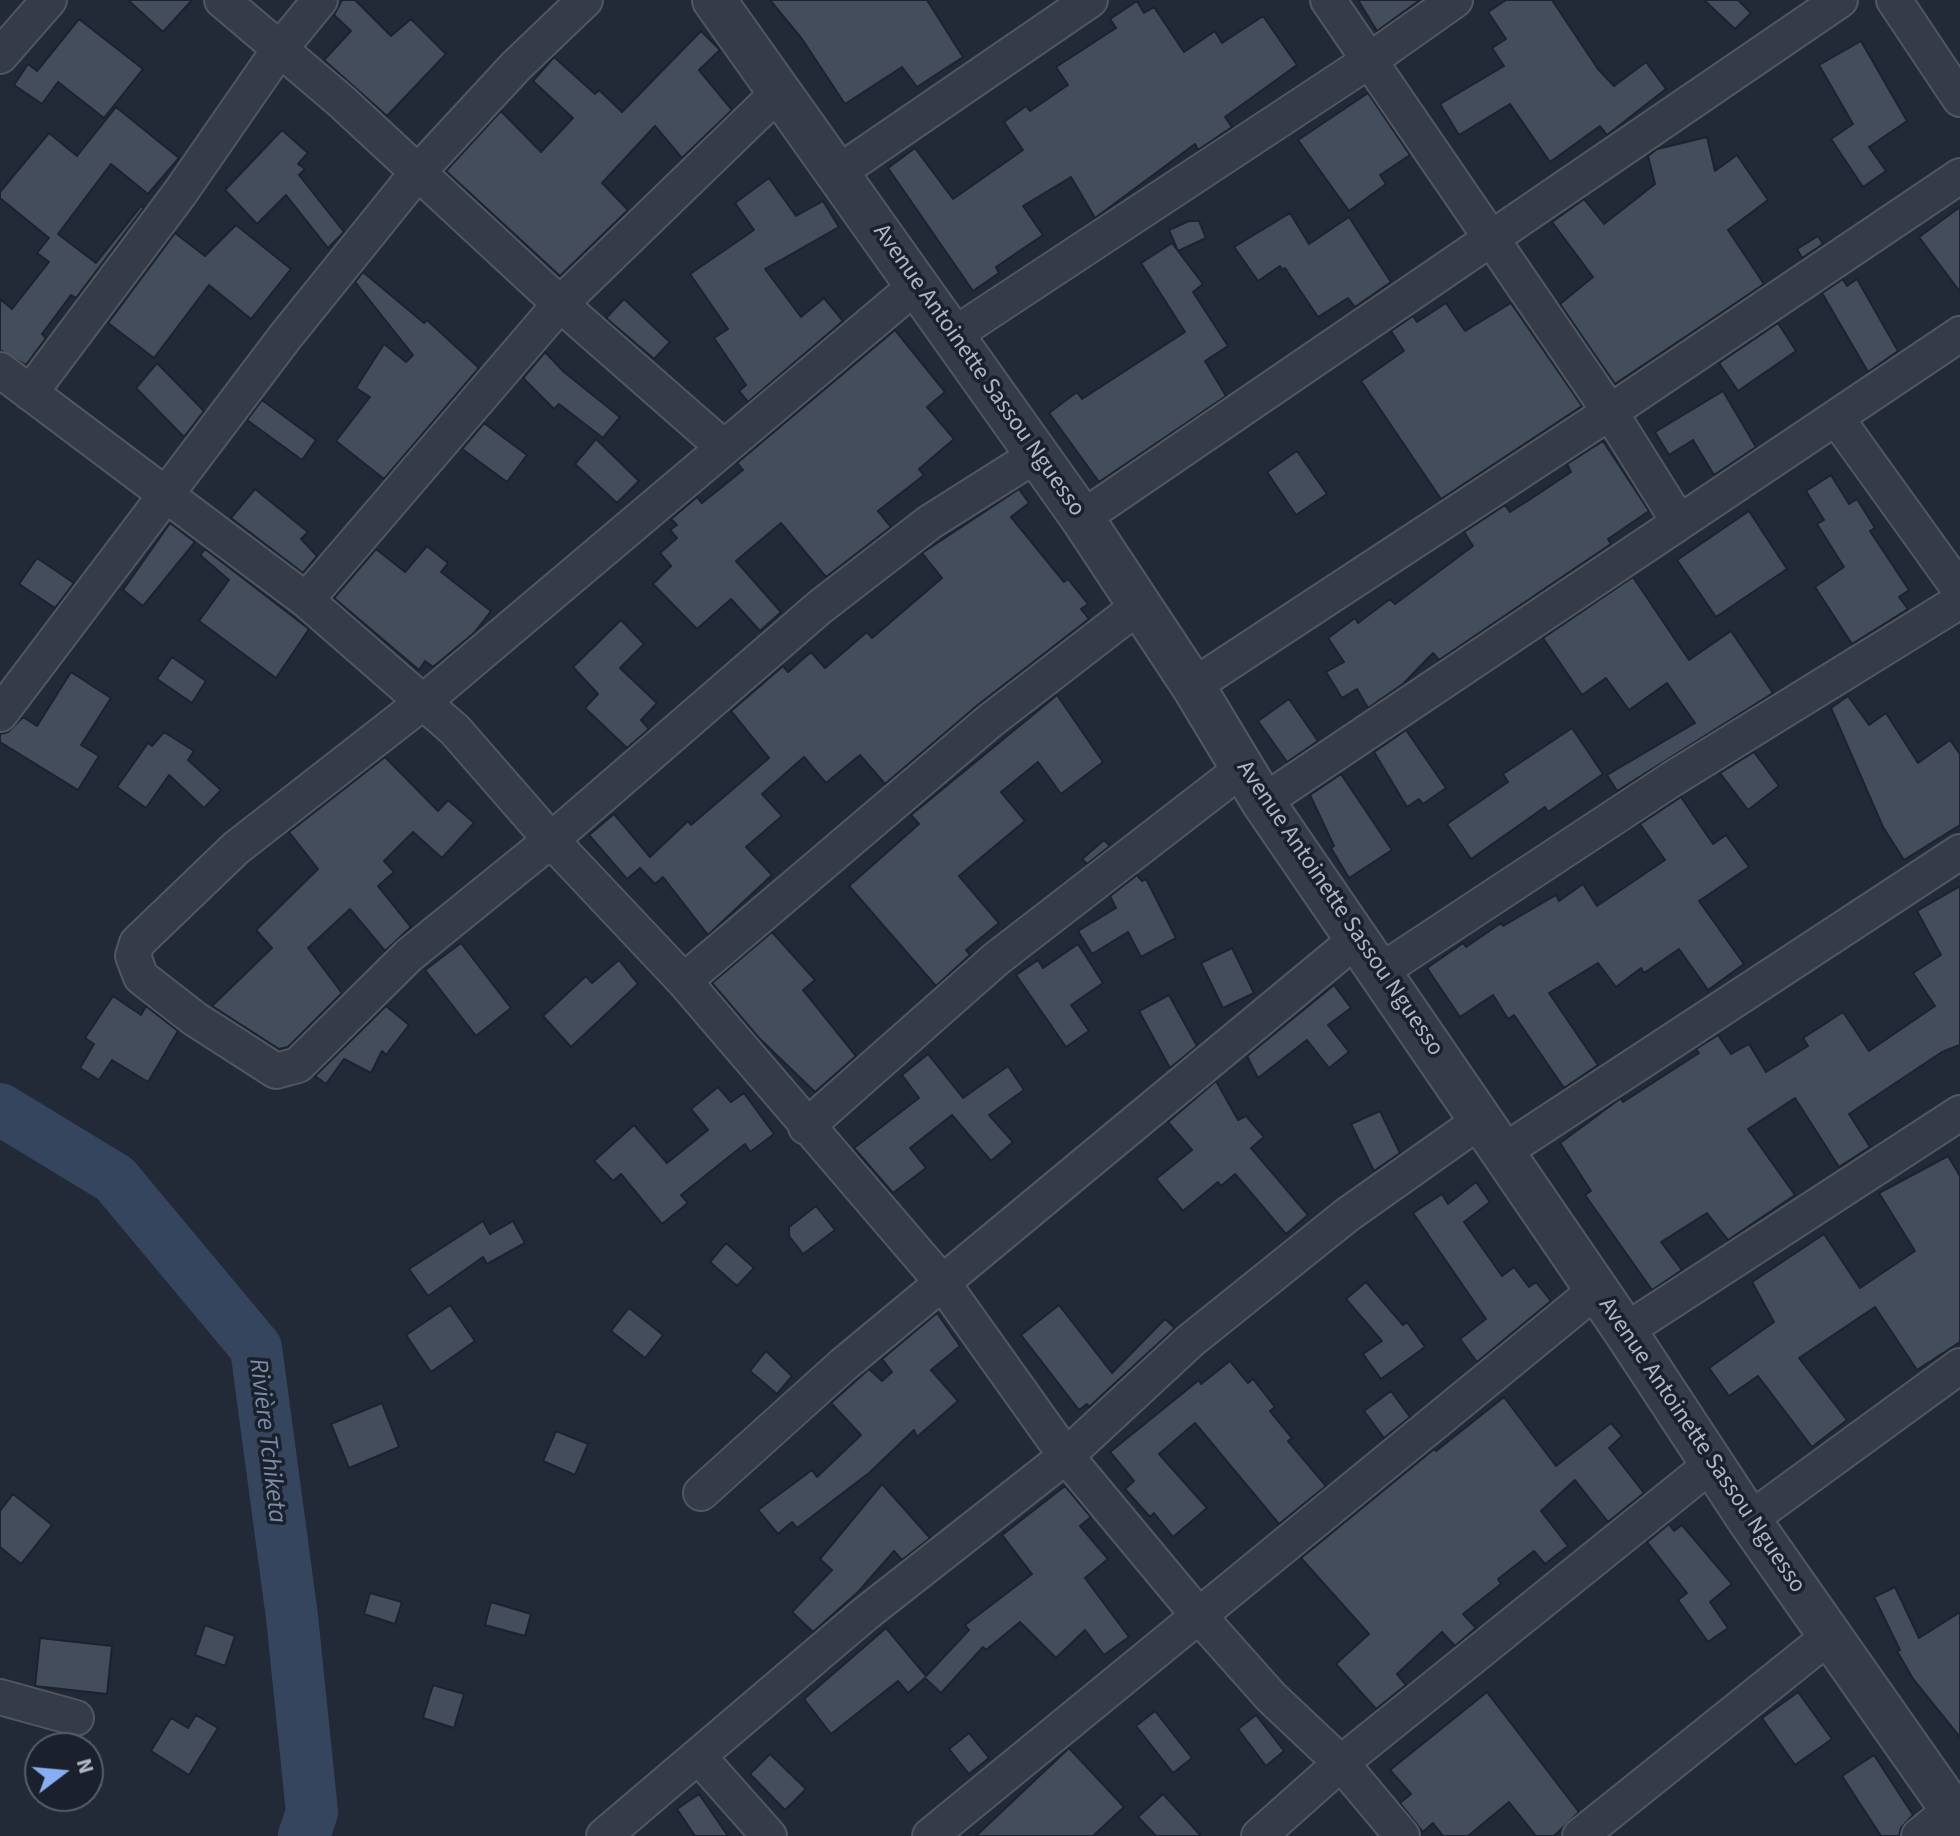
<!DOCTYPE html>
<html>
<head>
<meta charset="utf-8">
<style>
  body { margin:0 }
  #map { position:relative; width:1960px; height:1836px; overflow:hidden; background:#222a37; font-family:"Source Sans 3",sans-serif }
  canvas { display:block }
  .north { position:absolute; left:24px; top:1732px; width:80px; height:80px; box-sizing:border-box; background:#1b212c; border:2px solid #575d69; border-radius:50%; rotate:74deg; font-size:22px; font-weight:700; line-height:32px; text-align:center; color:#b0b7c4 }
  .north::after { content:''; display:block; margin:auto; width:28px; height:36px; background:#87adf2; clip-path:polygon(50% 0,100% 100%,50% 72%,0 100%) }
</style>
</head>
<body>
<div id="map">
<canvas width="1960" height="1836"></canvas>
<div class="north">N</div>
</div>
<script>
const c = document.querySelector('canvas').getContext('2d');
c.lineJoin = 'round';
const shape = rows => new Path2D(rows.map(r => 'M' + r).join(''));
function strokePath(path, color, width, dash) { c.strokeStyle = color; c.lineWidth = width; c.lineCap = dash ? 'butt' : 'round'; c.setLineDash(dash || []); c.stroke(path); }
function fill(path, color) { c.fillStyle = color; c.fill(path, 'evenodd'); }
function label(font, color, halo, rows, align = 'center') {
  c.font = font + ' "Source Sans 3",sans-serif'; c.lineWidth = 7; c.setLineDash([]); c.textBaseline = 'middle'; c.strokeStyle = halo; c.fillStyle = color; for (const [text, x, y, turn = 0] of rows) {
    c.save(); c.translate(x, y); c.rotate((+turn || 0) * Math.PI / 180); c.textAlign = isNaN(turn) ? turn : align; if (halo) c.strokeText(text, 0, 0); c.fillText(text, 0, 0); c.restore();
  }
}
strokePath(shape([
  [0,1109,115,1179,256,1348,292,1617,312,1812,304,1836]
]), '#36455e', 52);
const building = shape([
  [128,0,192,0,163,32,128,0],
  [342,0,355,0,391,36,411,19,446,54,387,116,324,60,351,31,334,15,342,0],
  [770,0,927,0,963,57,917,87,902,67,845,104,802,39,770,0],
  [1358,0,1420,0,1377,31,1358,0],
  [1506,0,1552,0,1598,69,1614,86,1646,62,1666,89,1607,135,1600,126,1550,162,1510,104,1459,135,1440,104,1504,66,1492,48,1506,39,1488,12,1506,0],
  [1704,0,1738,0,1751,13,1735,29,1704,0],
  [1137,1,1144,13,1154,7,1184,52,1215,31,1222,43,1263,16,1297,65,1225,117,1232,127,1198,150,1195,144,1095,218,1071,177,1023,206,1043,235,996,267,999,273,973,291,888,168,915,148,953,199,1023,150,1004,122,1026,106,1030,111,1068,85,1056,67,1116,28,1110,19,1137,1],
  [79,19,143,69,104,118,58,82,42,104,14,85,28,64,37,71,79,19],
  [701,31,720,50,699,70,732,110,682,158,655,126,602,183,628,210,560,276,446,171,501,111,541,152,573,118,533,81,554,57,595,94,599,90,622,112,701,31],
  [1861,41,1907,121,1869,147,1886,171,1863,187,1831,139,1853,124,1819,65,1861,41],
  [1368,93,1410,155,1380,175,1386,184,1349,211,1298,140,1368,93],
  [116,107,179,158,148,194,111,164,58,234,96,263,141,206,144,208,76,298,71,295,42,334,46,338,26,365,0,350,0,299,12,309,49,262,37,253,49,238,0,198,0,192,49,133,77,156,116,107],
  [282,130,308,153,298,164,305,169,299,175,344,232,328,248,286,195,257,224,225,190,282,130],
  [1707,137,1715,171,1737,155,1768,200,1728,230,1764,284,1615,384,1560,304,1593,277,1552,222,1584,199,1604,224,1655,184,1648,156,1657,149,1707,137],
  [769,178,796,216,823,201,839,227,765,269,801,317,824,298,843,321,748,402,739,391,746,385,714,338,728,329,690,274,754,230,735,203,769,178],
  [1960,207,1960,292,1919,237,1960,207],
  [1290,213,1309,244,1349,217,1391,282,1355,307,1348,298,1318,317,1285,268,1282,270,1280,266,1258,281,1234,247,1290,213],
  [1189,221,1199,221,1206,238,1178,251,1169,230,1189,221],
  [236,225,291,269,251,319,209,285,154,358,108,323,175,233,205,256,236,225],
  [1818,236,1823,244,1802,258,1797,249,1818,236],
  [1172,243,1203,284,1193,292,1228,346,1205,361,1226,396,1099,482,1049,413,1077,392,1082,399,1185,332,1141,263,1172,243],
  [363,272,424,323,427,320,479,368,384,479,336,441,370,397,356,388,384,344,406,362,413,355,355,282,363,272],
  [1843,279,1847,286,1857,279,1898,351,1868,372,1822,293,1843,279],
  [624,299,670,342,654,359,606,318,624,299],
  [1446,303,1465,331,1511,303,1582,406,1441,499,1361,381,1404,351,1391,331,1413,316,1417,322,1446,303],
  [1778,323,1796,351,1738,391,1719,363,1778,323],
  [895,330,945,392,927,407,954,439,919,469,924,475,878,511,891,527,826,577,781,523,736,561,781,612,760,631,731,599,697,629,653,584,671,566,660,553,677,538,670,530,677,525,671,519,697,497,702,503,743,470,737,463,895,330],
  [545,352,564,372,620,417,603,438,559,404,554,409,523,378,545,352],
  [157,363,204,411,184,437,136,388,157,363],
  [1723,391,1756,447,1714,475,1693,440,1669,455,1655,432,1723,391],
  [262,400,316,440,302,460,247,420,262,400],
  [484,423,527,455,507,482,462,449,484,423],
  [596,439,639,481,617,503,575,464,596,439],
  [1603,441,1649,511,1608,539,1611,544,1439,660,1433,653,1403,684,1368,708,1357,689,1342,698,1326,672,1344,662,1328,638,1355,618,1358,623,1390,599,1395,604,1473,546,1464,532,1505,505,1510,512,1529,500,1571,472,1567,464,1603,441],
  [1297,451,1327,494,1296,515,1267,472,1297,451],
  [1831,475,1849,504,1857,499,1875,528,1870,531,1909,590,1899,597,1908,609,1852,644,1815,587,1844,567,1817,524,1824,520,1806,491,1831,475],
  [255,489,308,532,301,539,317,556,303,573,231,518,255,489],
  [1019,489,1029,503,1011,517,1064,582,1068,579,1088,604,1081,609,1089,619,979,704,885,784,860,755,826,783,804,757,762,794,782,816,746,847,772,875,708,935,663,877,655,884,640,868,627,879,589,835,614,814,650,857,688,821,691,825,769,758,731,711,783,666,788,672,811,652,825,668,867,632,872,638,942,578,922,553,1019,489],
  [1749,511,1787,569,1716,617,1677,560,1749,511],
  [170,523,195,542,143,606,123,590,170,523],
  [427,546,448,563,441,572,491,611,474,633,433,667,425,661,419,670,334,598,376,549,405,572,427,546],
  [205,549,309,629,276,678,199,621,229,580,200,555,205,549],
  [37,558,74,583,55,608,19,584,37,558],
  [1633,577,1689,660,1731,631,1773,693,1617,791,1607,775,1695,723,1667,683,1629,710,1606,678,1582,695,1543,638,1633,577],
  [621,620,644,644,620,668,657,703,641,720,649,729,627,748,585,708,598,694,573,667,621,620],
  [172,657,206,681,192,703,157,679,172,657],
  [71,672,111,698,81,745,99,756,78,790,0,742,0,734,8,732,23,717,37,726,71,672],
  [1057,695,1103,762,1061,794,1038,762,1001,792,1025,821,959,876,999,923,966,950,970,955,936,986,849,886,919,824,911,815,1057,695],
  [1848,696,1869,725,1886,713,1918,763,1950,740,1960,754,1960,825,1904,860,1883,827,1831,708,1848,696],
  [1289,699,1318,741,1287,762,1258,721,1289,699],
  [1572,728,1603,774,1548,812,1545,807,1471,859,1447,824,1508,782,1503,774,1572,728],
  [1406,730,1446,788,1423,804,1419,799,1407,807,1374,752,1406,730],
  [164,732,194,751,188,760,221,790,204,808,169,775,146,808,117,787,148,743,152,746,164,732],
  [1754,752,1779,786,1748,810,1720,773,1754,752],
  [385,757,438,811,448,800,474,823,442,858,413,832,384,861,394,872,378,886,411,927,385,951,350,909,308,948,342,993,288,1047,279,1049,212,1006,272,948,256,930,318,869,289,832,385,757],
  [1341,774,1392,850,1349,878,1331,848,1334,846,1310,795,1341,774],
  [1681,797,1713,844,1726,835,1749,867,1699,901,1744,964,1708,990,1679,949,1644,973,1641,968,1616,987,1598,963,1549,993,1598,1065,1564,1088,1514,1015,1508,1019,1493,995,1460,1017,1427,968,1463,943,1466,947,1501,923,1503,926,1556,895,1559,901,1583,884,1597,906,1665,860,1640,824,1681,797],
  [1104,840,1110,846,1087,864,1082,859,1104,840],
  [1137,875,1142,881,1146,879,1176,938,1141,957,1128,932,1092,954,1078,931,1116,908,1110,896,1137,875],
  [1960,886,1960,1045,1942,1052,1849,1114,1870,1147,1839,1167,1795,1098,1748,1129,1795,1195,1728,1240,1707,1213,1661,1242,1682,1270,1652,1290,1585,1195,1591,1191,1560,1143,1621,1098,1623,1102,1699,1053,1696,1049,1718,1035,1731,1054,1749,1044,1766,1072,1808,1046,1803,1038,1843,1012,1869,1051,1935,1006,1913,973,1941,955,1917,911,1960,886],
  [772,932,815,980,803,990,856,1056,815,1092,759,1038,712,983,772,932],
  [461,943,511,1008,476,1036,425,970,461,943],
  [1078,944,1103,983,1071,1005,1089,1031,1066,1047,1016,975,1038,960,1043,968,1078,944],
  [1232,948,1254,993,1223,1008,1201,963,1232,948],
  [619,960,638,984,571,1047,543,1016,586,976,592,983,619,960],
  [1334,985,1351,1008,1328,1025,1349,1052,1329,1068,1307,1040,1258,1078,1247,1056,1334,985],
  [1169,995,1197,1046,1170,1068,1139,1011,1169,995],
  [113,996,141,1015,146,1006,178,1031,148,1082,112,1060,99,1080,80,1068,94,1044,85,1038,113,996],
  [386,1006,409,1025,386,1055,382,1051,371,1073,344,1059,326,1084,315,1076,386,1006],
  [928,1054,963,1098,1008,1066,1024,1090,989,1115,1013,1142,991,1161,952,1115,910,1148,926,1168,893,1193,854,1148,919,1098,902,1075,928,1054],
  [1216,1081,1238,1120,1246,1116,1264,1137,1251,1148,1308,1215,1286,1234,1235,1174,1221,1186,1218,1182,1183,1211,1156,1179,1192,1150,1168,1122,1216,1081],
  [718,1087,731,1102,744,1093,774,1134,750,1152,745,1144,681,1195,688,1203,662,1224,621,1174,613,1181,594,1161,634,1125,667,1163,708,1130,691,1109,718,1087],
  [1380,1111,1400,1153,1374,1171,1351,1124,1380,1111],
  [1948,1156,1960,1176,1960,1342,1917,1370,1875,1307,1799,1358,1847,1420,1812,1447,1758,1376,1729,1396,1709,1368,1774,1322,1752,1282,1824,1234,1860,1288,1915,1251,1879,1193,1948,1156],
  [1476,1182,1490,1202,1464,1222,1502,1276,1514,1267,1529,1287,1536,1282,1551,1301,1477,1362,1460,1339,1486,1319,1413,1213,1442,1194,1448,1204,1476,1182],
  [816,1206,835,1230,803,1254,789,1236,789,1227,816,1206],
  [483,1221,490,1234,513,1221,525,1243,487,1264,483,1257,428,1296,409,1269,483,1221],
  [726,1243,754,1268,737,1286,710,1262,726,1243],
  [1366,1282,1403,1325,1407,1322,1425,1347,1381,1379,1363,1354,1382,1341,1346,1299,1366,1282],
  [450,1305,475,1341,431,1372,406,1335,450,1305],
  [1059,1305,1112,1373,1165,1319,1175,1328,1089,1407,1087,1404,1079,1410,1021,1335,1059,1305],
  [629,1308,663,1335,645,1358,611,1331,629,1308],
  [937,1313,960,1346,931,1370,958,1401,917,1437,914,1430,869,1473,797,1528,792,1522,778,1534,758,1510,812,1470,817,1477,861,1435,831,1403,869,1369,882,1381,892,1372,882,1359,937,1313],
  [766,1351,792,1376,777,1394,750,1371,766,1351],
  [1230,1361,1248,1383,1253,1379,1275,1407,1270,1411,1292,1438,1288,1441,1326,1486,1279,1524,1195,1423,1159,1454,1207,1508,1173,1537,1154,1513,1150,1517,1125,1489,1134,1481,1110,1452,1199,1380,1201,1384,1230,1361],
  [1391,1391,1410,1417,1384,1438,1364,1411,1391,1391],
  [1504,1397,1556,1466,1611,1423,1622,1436,1609,1448,1644,1493,1608,1522,1575,1480,1541,1511,1568,1546,1545,1564,1534,1551,1498,1579,1501,1584,1463,1614,1476,1628,1455,1646,1442,1632,1397,1674,1406,1685,1376,1709,1336,1664,1369,1634,1301,1558,1434,1449,1436,1451,1504,1397],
  [382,1403,399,1447,349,1468,331,1424,382,1403],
  [556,1431,588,1444,575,1475,543,1461,556,1431],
  [882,1484,930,1538,902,1560,894,1551,858,1592,813,1632,792,1612,832,1570,820,1559,882,1484],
  [1065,1486,1091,1517,1080,1526,1108,1559,1085,1578,1129,1637,1104,1655,1085,1630,1056,1658,1020,1622,986,1650,983,1647,941,1693,925,1678,908,1693,898,1681,831,1734,804,1699,886,1628,926,1676,969,1630,965,1625,1032,1574,1002,1535,1065,1486],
  [13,1494,52,1525,21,1564,0,1547,0,1511,13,1494],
  [1669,1524,1674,1531,1682,1525,1732,1584,1710,1602,1728,1628,1708,1642,1678,1600,1687,1593,1647,1542,1669,1524],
  [1895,1587,1919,1638,1960,1612,1960,1737,1913,1679,1897,1651,1900,1650,1874,1597,1895,1587],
  [370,1593,402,1602,395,1624,364,1614,370,1593],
  [491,1602,531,1614,525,1636,485,1625,491,1602],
  [205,1625,235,1636,225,1666,195,1655,205,1625],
  [40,1638,112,1646,107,1694,35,1686,40,1638],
  [433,1685,464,1694,454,1728,423,1718,433,1685],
  [1487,1692,1579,1812,1554,1836,1536,1836,1509,1802,1468,1836,1443,1836,1433,1823,1423,1832,1400,1803,1411,1794,1390,1770,1487,1692],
  [1798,1692,1832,1739,1795,1765,1762,1718,1798,1692],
  [1155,1711,1192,1758,1173,1773,1136,1726,1155,1711],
  [196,1715,218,1728,189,1775,151,1751,171,1718,188,1728,196,1715],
  [1256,1715,1284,1751,1266,1766,1238,1729,1256,1715],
  [969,1733,989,1758,969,1774,949,1749,969,1733],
  [1069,1748,1124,1807,1093,1836,976,1836,1069,1748],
  [770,1754,806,1789,785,1810,750,1774,770,1754],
  [1874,1755,1913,1815,1901,1828,1899,1836,1881,1836,1842,1776,1874,1755],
  [699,1794,728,1836,695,1836,677,1809,699,1794],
  [1163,1794,1201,1836,1156,1836,1138,1817,1163,1794]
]);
fill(building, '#434d5c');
strokePath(building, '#1c232e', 2);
const minor = shape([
  [222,0,341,101,560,304,722,446],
  [1328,0,1610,412,1679,522],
  [1894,0,1960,99],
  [0,56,49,0],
  [839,172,1090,0],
  [918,284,423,702,236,848,137,943,133,956,141,977,195,1019,276,1071,298,1065,409,955,551,840,820,607,930,522,1036,455],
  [952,336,1370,60,1455,0],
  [0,370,306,600,455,730,551,840,684,981,942,1282,1066,1456,1199,1616,1271,1697,1341,1763,1402,1836],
  [30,393,180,193,279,50,320,0],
  [1837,419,1960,590],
  [1082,518,1840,0],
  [306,600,560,304,779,92],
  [1193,686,1610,412,1960,176],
  [0,714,285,337,418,172,516,66,585,0],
  [1263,802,1960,334],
  [1381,971,1672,779,1960,601],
  [684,981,991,720,1140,605],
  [806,1127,996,959,1243,768],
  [1503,1152,1960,852],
  [1625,1331,1960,1113],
  [701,1493,843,1365,1358,938],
  [1749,1520,1960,1366],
  [0,1697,76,1718],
  [699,1757,769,1836],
  [604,1836,865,1614,1066,1456,1190,1341,1347,1215,1481,1120],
  [930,1836,1595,1291],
  [1259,1836,1341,1763,1713,1463],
  [1580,1836,1832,1634],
  [1919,1836,1952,1809]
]);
const tertiary = shape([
  [714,0,1082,518,1193,686,1263,802,1625,1331,1749,1520,1960,1821]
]);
strokePath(minor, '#505762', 38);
strokePath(tertiary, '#505762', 46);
strokePath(minor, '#353c48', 34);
strokePath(tertiary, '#353c48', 42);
label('24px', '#b0b7c4', '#1b212c', [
  ["Avenue Antoinette Sassou Nguesso",978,371,55],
  ["Avenue Antoinette Sassou Nguesso",1339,909,56],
  ["Avenue Antoinette Sassou Nguesso",1701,1446,56]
]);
label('italic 26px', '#798dab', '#1b212c', [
  ["Rivière Tchiketa",266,1441,83]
]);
</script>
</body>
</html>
